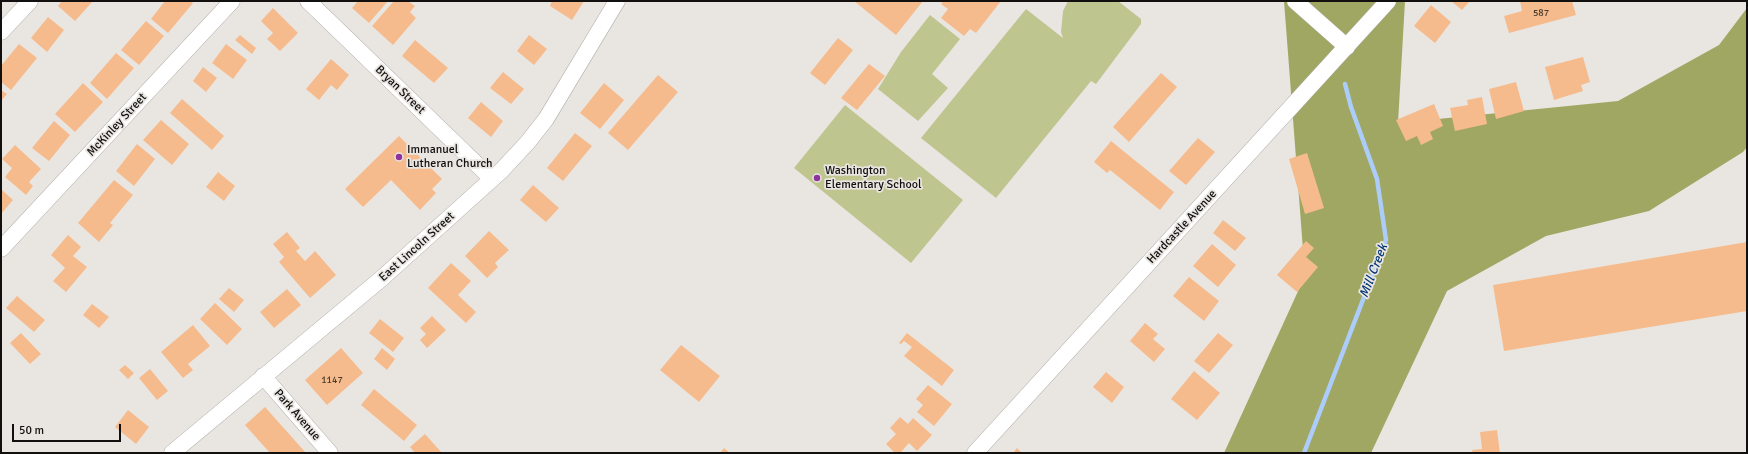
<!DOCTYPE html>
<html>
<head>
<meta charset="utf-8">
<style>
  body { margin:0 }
  #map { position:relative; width:1748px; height:454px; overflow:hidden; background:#e9e6e2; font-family:Signika,sans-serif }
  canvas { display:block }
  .frame { position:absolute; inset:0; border:2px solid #11100f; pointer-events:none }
  .scale { position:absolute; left:12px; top:424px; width:109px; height:18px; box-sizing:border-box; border:2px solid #11100f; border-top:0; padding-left:5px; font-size:12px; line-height:14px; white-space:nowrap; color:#11100f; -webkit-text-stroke:3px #e9e6e2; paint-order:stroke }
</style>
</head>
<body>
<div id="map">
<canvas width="1748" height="454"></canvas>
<div class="frame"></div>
<div class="scale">50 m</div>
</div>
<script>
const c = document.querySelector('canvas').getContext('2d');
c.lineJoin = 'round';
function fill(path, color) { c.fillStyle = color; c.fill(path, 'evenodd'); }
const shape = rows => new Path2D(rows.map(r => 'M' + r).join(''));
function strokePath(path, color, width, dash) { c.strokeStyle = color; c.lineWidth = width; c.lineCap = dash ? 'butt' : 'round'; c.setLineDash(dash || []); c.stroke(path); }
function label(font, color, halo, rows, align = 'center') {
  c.font = font + ' Signika,sans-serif'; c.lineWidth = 3.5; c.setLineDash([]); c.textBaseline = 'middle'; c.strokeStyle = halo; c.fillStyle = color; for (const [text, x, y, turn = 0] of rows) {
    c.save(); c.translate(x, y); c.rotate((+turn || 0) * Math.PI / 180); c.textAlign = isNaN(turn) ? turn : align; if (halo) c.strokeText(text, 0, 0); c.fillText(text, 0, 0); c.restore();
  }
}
fill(shape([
  [1068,1,1118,1,1141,19,1141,24,1096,84,1091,81,996,198,921,138,1026,9,1063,38,1061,32,1063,11],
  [930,15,960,39,932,74,948,88,918,121,878,89,901,52],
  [845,105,963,200,911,263,794,168]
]), '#bec58f');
fill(shape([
  [1284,1,1405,1,1398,123,1618,101,1719,45,1747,8,1747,147,1743,152,1649,211,1546,236,1447,291,1371,453,1224,453,1305,276]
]), '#a0a763');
strokePath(shape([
  [1304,453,1386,240,1377,179,1351,107,1345,84]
]), '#acccfa', 4.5);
fill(shape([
  [62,1,93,1,75,21,58,6],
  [165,1,190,1,193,3,168,33,151,19],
  [358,1,388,1,369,23,352,8],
  [394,1,408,1,415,6,410,12,416,18,393,45,372,26],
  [552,1,584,1,572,20,550,6],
  [854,1,923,1,896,35],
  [943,1,1001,1,976,33,970,29,964,36,941,18,948,9,941,4],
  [1451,1,1470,1,1462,10],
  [1520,1,1572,1,1576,15,1509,33,1504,16,1522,11],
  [1431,5,1451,22,1435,43,1414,26],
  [273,8,298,33,280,51,267,39,273,33,261,21],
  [48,17,64,30,47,52,31,38],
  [146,21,164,36,139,65,121,50],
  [240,35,256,48,252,54,235,40],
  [529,35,547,49,534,65,517,51],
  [838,38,853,50,825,85,810,73],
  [415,40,448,68,434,83,402,56],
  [19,44,37,58,11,90,1,82,1,66],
  [226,44,247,60,233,79,212,63],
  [116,53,134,68,107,99,90,83],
  [1583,57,1590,82,1581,85,1583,91,1554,100,1545,67],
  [331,59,349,75,337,90,331,85,319,100,306,89],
  [869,64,885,76,857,110,841,98],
  [203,67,217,78,206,92,193,81],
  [503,72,524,89,511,104,490,88],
  [1161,73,1177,87,1129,142,1113,127],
  [658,75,678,92,628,150,608,133],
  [1516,82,1524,111,1496,119,1489,89],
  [83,83,103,102,75,132,55,114],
  [604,83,624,100,600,129,580,113],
  [1,90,7,94,1,101],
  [1482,97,1487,124,1455,131,1450,108,1468,105,1467,100],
  [182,99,224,136,212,150,170,113],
  [481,102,503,121,491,137,468,118],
  [1434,104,1443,126,1430,132,1433,139,1421,145,1417,136,1406,141,1396,120],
  [161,120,189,144,172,165,143,140],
  [54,121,70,135,49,161,32,148],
  [575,133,592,146,563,181,547,168],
  [399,136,442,179,432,189,436,193,420,210,391,180,363,207,345,189],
  [1198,138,1215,152,1186,185,1169,171],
  [1111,141,1174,192,1160,210,1110,170,1107,173,1094,162],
  [137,144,155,159,134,186,116,171],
  [15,145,41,169,29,182,33,186,26,195,5,177,12,168,2,159],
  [1307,153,1324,208,1305,214,1289,159],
  [218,172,235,186,224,201,206,187],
  [114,180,133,195,110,223,113,225,99,242,78,223],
  [533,185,559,208,546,222,520,200],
  [1,189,13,200,1,214],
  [1223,220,1246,238,1235,251,1213,233],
  [489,231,509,250,495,263,498,267,487,278,465,256],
  [287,232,300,248,296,251,305,261,315,251,336,275,310,298,279,262,284,257,273,244],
  [68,235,81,247,73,256,87,267,66,292,53,281,65,268,51,255],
  [1306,241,1314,248,1306,257,1318,267,1297,292,1277,275],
  [1747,242,1747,311,1504,351,1493,285],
  [1212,244,1236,265,1218,287,1193,266],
  [451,263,471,281,458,295,476,312,466,323,428,288],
  [1189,277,1219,301,1204,321,1173,296],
  [229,288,244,300,234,312,219,299],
  [287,289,301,305,274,328,260,312],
  [17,296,45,320,34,332,6,308],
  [215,303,242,329,227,345,200,319],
  [92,304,109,317,99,328,83,315],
  [432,316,446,330,427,348,420,340,426,334,420,328],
  [380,319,404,338,393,352,369,333],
  [1145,323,1158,334,1153,339,1165,349,1154,362,1130,341],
  [193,325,210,346,188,364,193,370,183,378,161,352],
  [21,333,41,354,30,364,10,343],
  [907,333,954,370,942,386,904,356,912,347,904,341,901,344,899,343],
  [1218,333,1233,345,1209,373,1194,361],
  [681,345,720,376,699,402,660,370],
  [341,348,363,373,327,405,305,380],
  [382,348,395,359,387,370,374,359],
  [125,365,134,373,128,379,119,370],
  [150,369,168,391,157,400,139,378],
  [1194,371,1220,393,1197,420,1171,399],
  [1106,372,1124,387,1112,403,1093,387],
  [928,385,952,404,934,426,917,412,923,405,916,399],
  [374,389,417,425,404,441,361,405],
  [265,407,306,453,270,453,245,425],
  [128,410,149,427,136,444,115,427],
  [900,417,908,424,913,418,932,435,917,451,909,443,900,453,895,453,886,444,896,434,890,428],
  [1497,430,1500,453,1473,453,1472,450,1482,449,1480,432],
  [425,434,442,453,415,453,410,447],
  [724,448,730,453,720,453],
  [1017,448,1022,453,1013,453]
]), '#f6bb8c');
const minor = shape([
  [308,1,492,179],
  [1295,1,1347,47],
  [1,32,30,1],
  [1,249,232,1],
  [263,376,330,453],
  [172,453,381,279,501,171,528,142,546,119,617,1],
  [975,453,1388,1]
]);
strokePath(minor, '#aeaca7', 17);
strokePath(minor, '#fff', 16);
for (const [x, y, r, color] of [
  [399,157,4,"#8e329d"],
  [817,178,4,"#8e329d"]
]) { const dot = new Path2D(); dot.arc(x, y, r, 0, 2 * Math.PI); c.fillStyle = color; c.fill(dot); strokePath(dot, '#e9e6e2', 1.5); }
label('10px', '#4a3b2e', null, [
  ["587",1541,13],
  ["1147",332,380]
]);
label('12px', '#11100f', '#e9e6e2', [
  ["Bryan Street",400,90,44],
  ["McKinley Street",117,125,-47],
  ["Hardcastle Avenue",1182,227,-47],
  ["East Lincoln Street",417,247,-42],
  ["Park Avenue",297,415,49]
]);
label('12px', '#11100f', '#e9e6e2', [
  ["Immanuel",407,150],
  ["Lutheran Church",407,164],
  ["Washington",825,171],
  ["Elementary School",825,185]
], 'left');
label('italic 13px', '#023576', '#e9e6e2', [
  ["Mill Creek",1374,271,-69]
]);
</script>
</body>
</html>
